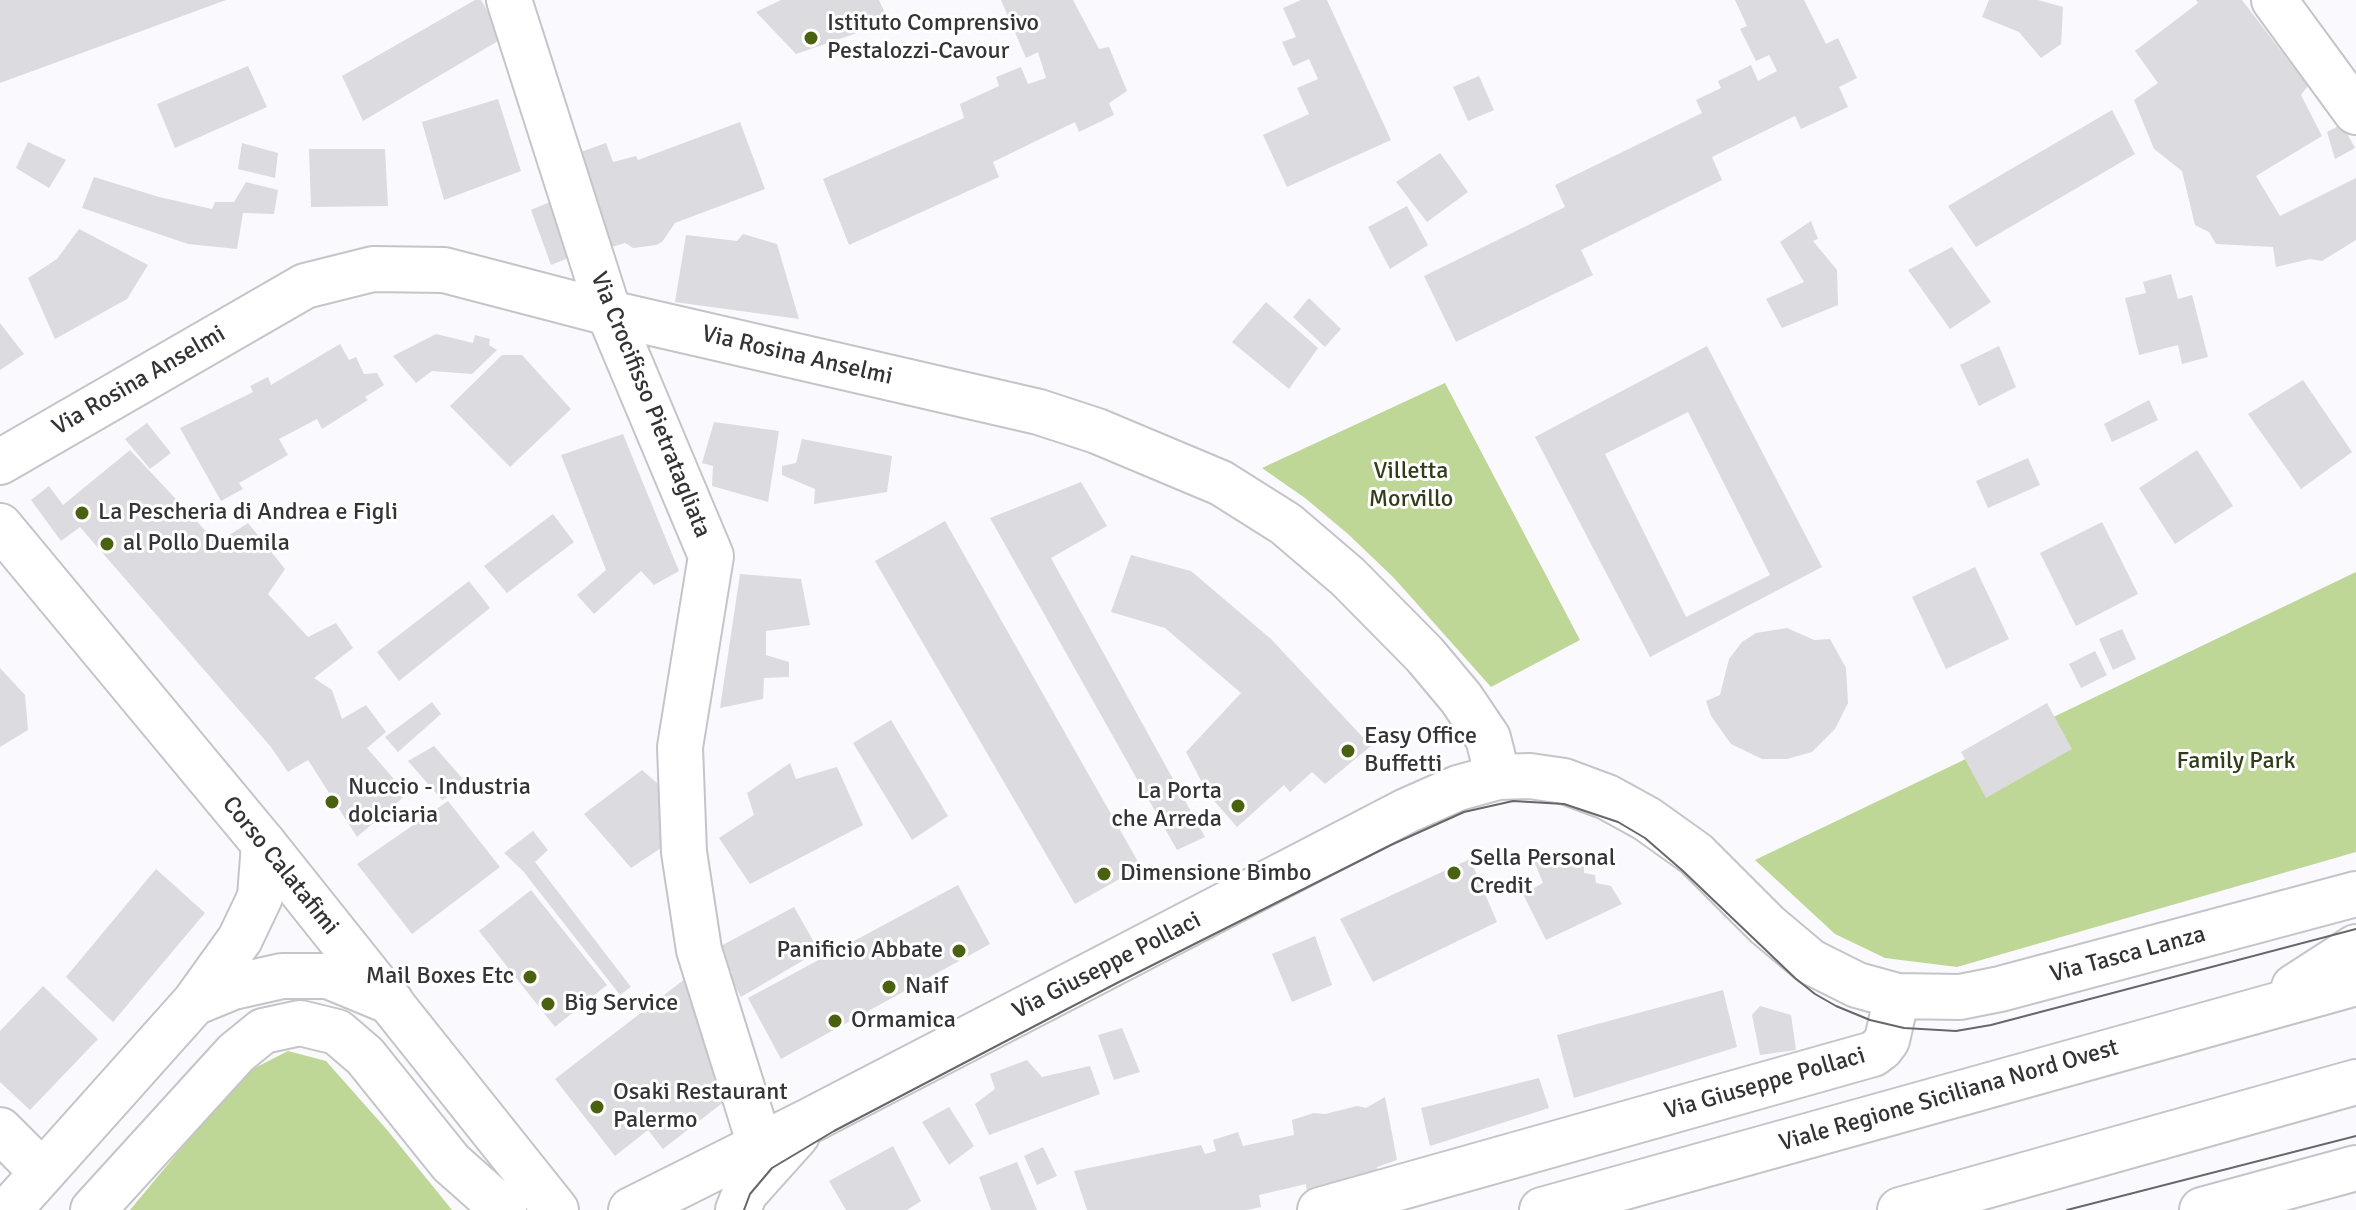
<!DOCTYPE html>
<html>
<head>
<meta charset="utf-8">
<style>
  body { margin:0 }
  canvas { display:block; background:#faf9fd }
</style>
</head>
<body>
<canvas width="2356" height="1210"></canvas>
<script>
const c = document.querySelector('canvas').getContext('2d');
c.lineJoin = 'round';
function fill(path, color) { c.fillStyle = color; c.fill(path, 'evenodd'); }
const shape = rows => new Path2D(rows.map(r => 'M' + r).join(''));
function strokePath(path, color, width, dash) { c.strokeStyle = color; c.lineWidth = width; c.lineCap = dash ? 'butt' : 'round'; c.setLineDash(dash || []); c.stroke(path); }
function label(font, color, halo, rows, align = 'center') {
  c.font = font + ' Signika,sans-serif'; c.lineWidth = 6; c.setLineDash([]); c.textBaseline = 'middle'; c.strokeStyle = halo; c.fillStyle = color; for (const [text, x, y, turn = 0] of rows) {
    c.save(); c.translate(x, y); c.rotate((+turn || 0) * Math.PI / 180); c.textAlign = isNaN(turn) ? turn : align; if (halo) c.strokeText(text, 0, 0); c.fillText(text, 0, 0); c.restore();
  }
}
fill(shape([
  [1445,383,1580,640,1491,687,1394,578,1348,534,1305,498,1262,468],
  [2356,572,2356,852,1957,967,1885,958,1835,934,1755,860],
  [288,1051,326,1061,388,1131,452,1210,130,1210,243,1074]
]), '#bed696');
fill(shape([
  [0,0,226,0,0,83],
  [475,0,481,0,503,38,363,121,342,76],
  [781,0,879,0,889,22,796,54,756,12],
  [1001,0,1073,0,1099,49,1109,47,1127,91,1109,103,1114,115,1079,132,1075,122,993,162,999,177,849,245,823,179,964,118,960,104,999,86,996,77,1021,67,1028,84,1046,78,1038,52,1026,58],
  [1301,0,1327,0,1391,140,1287,187,1263,135,1309,114,1297,88,1318,79,1309,59,1293,66,1282,42,1296,37,1283,8],
  [1735,0,1804,0,1826,44,1838,38,1857,78,1839,87,1848,107,1801,129,1795,116,1712,157,1722,180,1581,250,1593,275,1456,342,1424,276,1565,207,1555,185,1702,113,1696,100,1721,88,1718,81,1751,65,1758,81,1777,71,1769,55,1756,61,1740,29,1747,26],
  [1989,0,2038,0,2063,7,2061,44,2041,58,2019,32,1982,17],
  [2196,0,2242,0,2308,86,2301,95,2322,136,2256,176,2280,216,2356,178,2356,240,2322,261,2310,259,2276,267,2273,247,2216,244,2209,232,2195,225,2182,171,2154,149,2134,100,2158,83,2135,51,2198,3],
  [248,66,267,107,175,148,157,104],
  [1479,76,1494,110,1468,121,1453,87],
  [498,99,521,171,444,200,422,122],
  [2112,110,2135,154,1976,247,1948,206],
  [740,122,765,189,675,223,662,242,656,245,633,248,625,243,605,249,590,203,597,201,578,153,606,143,613,162,636,156,638,160],
  [2342,124,2355,148,2335,159,2327,132],
  [28,142,66,160,49,188,16,168],
  [242,143,278,153,275,178,238,169],
  [309,149,385,149,388,206,311,207],
  [1440,153,1468,192,1427,222,1396,182],
  [94,177,159,197,212,209,215,202,234,202,246,182,278,190,274,214,243,213,237,249,188,244,82,208],
  [559,198,572,240,566,259,551,265,531,210],
  [1407,206,1428,245,1390,269,1368,227],
  [1811,221,1818,239,1813,241,1837,270,1838,305,1782,328,1766,299,1804,282,1780,242],
  [79,229,148,265,127,299,55,339,28,278,57,259],
  [743,234,777,244,799,319,675,302,686,235,737,241],
  [1952,247,1991,302,1950,329,1908,270],
  [2171,274,2178,299,2192,295,2208,357,2182,364,2178,345,2139,355,2125,298,2146,293,2143,282],
  [1309,298,1341,329,1325,347,1293,317],
  [1266,302,1318,348,1289,389,1232,342],
  [0,323,24,354,0,370],
  [436,334,473,343,475,335,490,339,489,345,497,350,472,374,432,371,416,383,393,356],
  [340,344,349,360,356,357,364,374,377,373,384,385,365,397,368,400,322,429,317,419,279,439,288,455,239,483,243,489,221,501,180,428,253,392,250,386,268,377,271,385],
  [1707,346,1822,567,1650,657,1535,437],
  [1688,412,1770,575,1686,617,1605,454],
  [1999,346,2016,387,1979,406,1960,365],
  [502,355,522,355,571,409,510,467,450,406],
  [2303,380,2352,452,2301,489,2248,414],
  [2149,400,2158,420,2112,442,2104,424],
  [714,422,779,431,768,502,712,486,713,466,702,463],
  [147,423,171,453,150,469,125,439],
  [623,434,679,571,654,585,641,571,594,614,577,595,606,570,561,455],
  [802,439,892,456,887,492,814,504,815,489,782,475,782,466,796,463],
  [130,450,217,543,248,523,285,569,268,594,308,637,336,623,353,648,314,678,332,690,342,719,366,705,386,732,367,748,407,794,357,837,308,760,288,772,271,747,80,527,61,541,31,500,49,486,63,505],
  [2197,450,2233,506,2175,544,2139,488],
  [2028,458,2040,485,1988,508,1976,481],
  [1081,482,1107,526,1051,558,1205,837,1177,850,990,518],
  [553,514,574,542,507,593,484,566],
  [945,521,1141,867,1075,904,875,561],
  [2102,522,2138,594,2076,626,2040,553],
  [1131,555,1191,571,1271,639,1371,746,1325,784,1312,772,1290,792,1284,785,1237,827,1208,794,1186,752,1241,693,1165,628,1111,612],
  [1975,567,2009,639,1946,669,1912,597],
  [740,574,801,579,810,625,766,631,766,655,789,662,789,677,764,678,763,699,720,708],
  [469,581,490,608,399,681,377,652],
  [1787,628,1814,640,1830,639,1846,668,1848,703,1835,729,1812,752,1787,759,1762,759,1731,744,1711,716,1706,701,1720,695,1729,659,1742,642,1756,633],
  [2122,629,2136,659,2113,670,2099,639],
  [2095,651,2107,675,2081,688,2069,664],
  [0,668,25,695,28,730,0,747],
  [432,702,441,714,398,752,385,737],
  [2047,703,2072,749,1986,798,1961,752],
  [891,720,948,816,912,840,853,743],
  [434,746,468,785,442,800,408,761],
  [790,763,796,779,837,767,863,825,750,884,719,838,754,815,747,793],
  [642,770,664,789,673,840,631,868,584,814],
  [448,801,500,867,412,934,357,864],
  [533,831,548,850,535,862,631,987,620,995,523,871,504,853],
  [1549,853,1584,863,1584,873,1595,875,1596,883,1611,886,1622,904,1546,940,1523,894,1543,883,1534,861],
  [1470,859,1497,922,1373,982,1340,919],
  [156,869,205,913,113,1022,66,977],
  [958,885,990,944,781,1059,748,998],
  [531,890,607,985,555,1027,479,931],
  [794,907,819,951,741,997,728,974,732,973,717,948],
  [1315,936,1332,985,1292,1002,1272,954],
  [690,975,725,1101,663,1149,648,1130,615,1156,555,1079],
  [43,986,98,1039,30,1110,0,1082,0,1031],
  [1723,990,1737,1047,1574,1098,1557,1035],
  [1760,1006,1791,1015,1796,1050,1760,1055,1752,1015],
  [1122,1028,1140,1072,1114,1080,1098,1035],
  [1027,1060,1042,1077,1090,1066,1100,1094,989,1135,975,1104,995,1089,990,1074],
  [1539,1078,1549,1108,1430,1146,1421,1108],
  [1385,1097,1397,1160,1377,1167,1378,1179,1307,1194,1306,1184,1259,1195,1261,1207,1247,1210,1087,1210,1074,1171,1201,1145,1205,1154,1216,1151,1213,1140,1238,1132,1243,1146,1294,1135,1292,1120,1314,1113,1325,1114,1357,1106,1366,1108],
  [949,1107,974,1146,949,1165,922,1122],
  [893,1146,921,1201,907,1210,846,1210,829,1181],
  [1043,1147,1057,1176,1037,1185,1024,1156],
  [1017,1162,1037,1210,991,1210,979,1177]
]), '#dcdbdf');
const minor = shape([
  [509,0,609,313,711,556,680,747,684,852,699,950,760,1145],
  [2274,0,2356,112],
  [0,462,305,286,373,269,444,270,609,313,1039,412,1097,431,1221,483,1286,524,1348,577,1425,655,1461,698,1488,738,1498,777],
  [194,1003,233,987,282,976,328,976,391,1002],
  [0,1130,42,1172],
  [9,1210,194,1003,240,939,260,897,264,844],
  [631,1210,809,1121,1406,811,1458,788,1498,777,1530,776,1564,781,1607,797,1647,819,1696,854,1767,925,1811,962,1857,985,1897,996,1960,997,2000,989,2356,894],
  [738,1210,745,1193,797,1135],
  [1320,1210,1873,1054,1881,1048,1887,1040,1897,996],
  [2202,1210,2356,1168]
]);
const major = shape([
  [0,526,264,844,556,1210],
  [2294,987,2356,947],
  [93,1210,236,1053,263,1031,300,1023,337,1032,365,1056,451,1163,504,1210],
  [1542,1210,2356,983],
  [1900,1210,2356,1082]
]);
strokePath(minor, '#c5c4c8', 48);
strokePath(major, '#c5c4c8', 48);
strokePath(minor, '#fff', 44);
strokePath(major, '#fff', 44);
strokePath(shape([
  [744,1210,750,1194,772,1168,834,1131,1117,983,1393,844,1464,812,1513,801,1564,804,1618,822,1645,838,1683,871,1795,978,1815,994,1836,1006,1870,1020,1904,1028,1956,1031,1991,1025,2356,929],
  [2067,1210,2356,1136]
]), '#676669', 2);
for (const [x, y, r, color] of [
  [811,38,8,"#4a6210"],
  [82,513,8,"#4a6210"],
  [107,544,8,"#4a6210"],
  [1348,751,8,"#4a6210"],
  [332,802,8,"#4a6210"],
  [1238,806,8,"#4a6210"],
  [1454,873,8,"#4a6210"],
  [1104,874,8,"#4a6210"],
  [959,951,8,"#4a6210"],
  [530,977,8,"#4a6210"],
  [889,987,8,"#4a6210"],
  [548,1004,8,"#4a6210"],
  [835,1021,8,"#4a6210"],
  [597,1107,8,"#4a6210"]
]) { const dot = new Path2D(); dot.arc(x, y, r, 0, 2 * Math.PI); c.fillStyle = color; c.fill(dot); strokePath(dot, '#fff', 3); }
label('24px', '#343335', '#fff', [
  ["Istituto Comprensivo",827,24],
  ["Pestalozzi-Cavour",827,52],
  ["La Pescheria di Andrea e Figli",98,513],
  ["al Pollo Duemila",123,544],
  ["Easy Office",1364,737],
  ["Buffetti",1364,765],
  ["Nuccio - Industria",348,788],
  ["dolciaria",348,816],
  ["La Porta",1222,792,"right"],
  ["che Arreda",1222,820,"right"],
  ["Sella Personal",1470,859],
  ["Credit",1470,887],
  ["Dimensione Bimbo",1120,874],
  ["Panificio Abbate",943,951,"right"],
  ["Mail Boxes Etc",514,977,"right"],
  ["Naif",905,987],
  ["Big Service",564,1004],
  ["Ormamica",851,1021],
  ["Osaki Restaurant",613,1093],
  ["Palermo",613,1121]
], 'left');
label('24px', '#343335', '#fff', [
  ["Via Rosina Anselmi",797,356,13],
  ["Via Rosina Anselmi",139,381,-30],
  ["Via Crocifisso Pietratagliata",650,405,68],
  ["Corso Calatafimi",280,866,51],
  ["Via Tasca Lanza",2128,955,-15],
  ["Via Giuseppe Pollaci",1107,966,-27],
  ["Via Giuseppe Pollaci",1765,1084,-16],
  ["Viale Regione Siciliana Nord Ovest",1949,1096,-16]
]);
label('24px', '#303d18', '#fff', [
  ["Villetta",1411,472],
  ["Morvillo",1411,500],
  ["Family Park",2236,762]
]);
</script>
</body>
</html>
